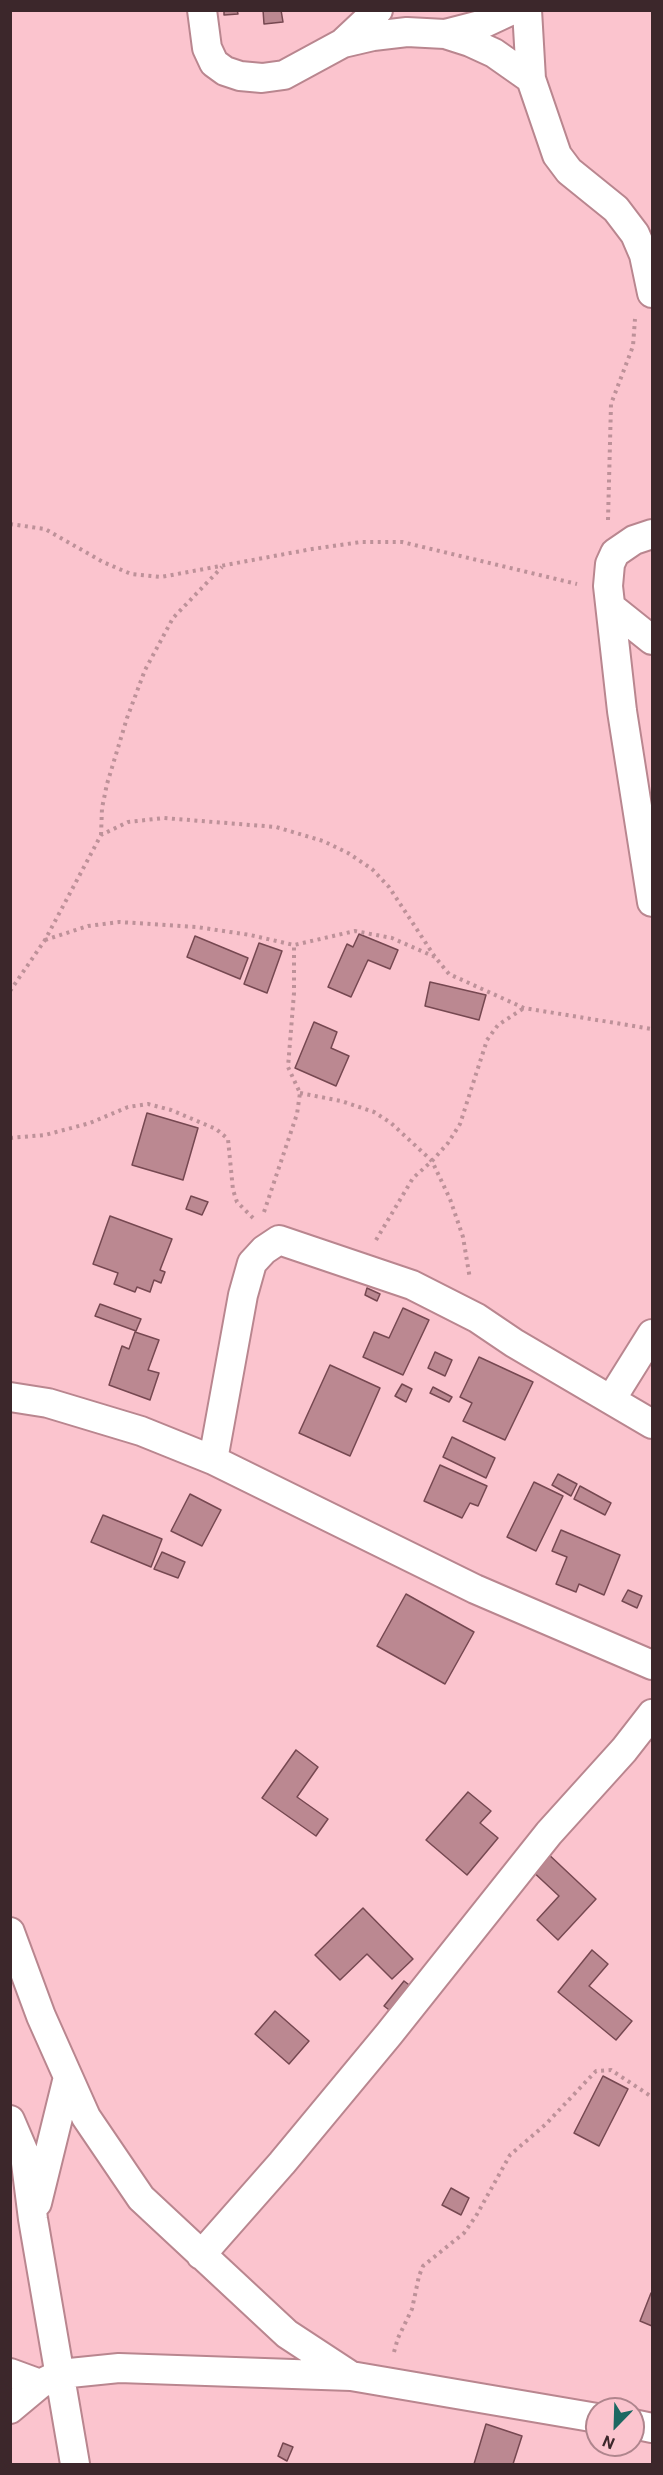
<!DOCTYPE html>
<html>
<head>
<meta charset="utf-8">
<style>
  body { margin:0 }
  #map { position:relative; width:663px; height:2475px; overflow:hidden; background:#fbc4ce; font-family:Roboto,sans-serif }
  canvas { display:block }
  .frame { position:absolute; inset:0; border:12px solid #3c272b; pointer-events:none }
  .north { position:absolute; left:585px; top:2397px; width:60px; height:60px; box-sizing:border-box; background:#fbc4ce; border:2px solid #af858d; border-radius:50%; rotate:203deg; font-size:16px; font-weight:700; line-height:24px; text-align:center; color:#3c272b }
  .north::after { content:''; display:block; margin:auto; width:21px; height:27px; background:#1d6862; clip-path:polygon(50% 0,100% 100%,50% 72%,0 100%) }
</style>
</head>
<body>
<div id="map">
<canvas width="663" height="2475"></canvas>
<div class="frame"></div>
<div class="north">N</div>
</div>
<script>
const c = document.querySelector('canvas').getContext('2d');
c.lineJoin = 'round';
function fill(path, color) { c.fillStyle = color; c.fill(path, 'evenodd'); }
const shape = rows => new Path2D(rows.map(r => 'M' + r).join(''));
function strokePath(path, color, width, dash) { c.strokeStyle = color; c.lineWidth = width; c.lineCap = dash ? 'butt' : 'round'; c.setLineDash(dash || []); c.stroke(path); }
const building = shape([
  [224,10,237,10,238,14,224,15,224,10],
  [263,10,281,10,283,22,264,24,263,10],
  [359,934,398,950,390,969,368,960,351,997,328,987,347,944,353,947,359,934],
  [195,936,248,958,240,979,187,957,195,936],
  [259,943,282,951,267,993,244,984,259,943],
  [430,982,486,995,479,1020,425,1006,430,982],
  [314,1022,337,1032,331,1048,349,1056,336,1086,295,1068,314,1022],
  [147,1113,198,1128,183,1180,132,1165,147,1113],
  [191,1196,208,1202,202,1215,186,1209,191,1196],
  [110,1216,172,1239,160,1270,165,1272,161,1283,154,1280,150,1292,137,1287,135,1292,114,1284,118,1273,93,1264,110,1216],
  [367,1288,380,1294,377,1301,365,1295,367,1288],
  [100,1304,141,1319,136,1331,95,1316,100,1304],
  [403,1308,429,1320,403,1375,363,1357,374,1332,389,1338,403,1308],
  [135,1332,159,1340,148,1370,159,1373,150,1400,109,1385,122,1346,129,1349,135,1332],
  [435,1352,452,1360,445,1376,428,1368,435,1352],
  [479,1357,533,1382,505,1440,463,1421,472,1403,460,1397,479,1357],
  [330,1365,380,1388,350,1456,299,1433,330,1365],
  [402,1384,412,1389,406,1402,395,1396,402,1384],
  [433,1387,452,1397,449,1402,430,1393,433,1387],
  [452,1437,495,1458,486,1478,443,1457,452,1437],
  [440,1465,487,1486,478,1506,470,1503,462,1518,424,1501,440,1465],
  [558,1474,577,1484,571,1496,552,1485,558,1474],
  [534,1482,563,1496,536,1551,507,1537,534,1482],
  [580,1486,611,1503,605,1515,574,1499,580,1486],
  [190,1494,221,1510,202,1546,171,1531,190,1494],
  [103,1515,162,1539,151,1567,91,1542,103,1515],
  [561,1530,620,1555,604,1595,579,1584,576,1592,556,1584,567,1557,552,1551,561,1530],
  [162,1552,185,1562,178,1578,154,1569,162,1552],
  [628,1590,642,1596,637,1608,622,1601,628,1590],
  [406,1594,474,1632,445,1684,377,1646,406,1594],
  [296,1750,318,1767,297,1797,328,1819,316,1836,262,1798,296,1750],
  [468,1792,491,1811,480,1823,498,1838,467,1875,426,1840,468,1792],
  [545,1851,596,1899,558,1940,537,1920,559,1896,529,1868,545,1851],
  [363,1908,413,1959,392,1979,367,1954,340,1980,315,1955,363,1908],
  [592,1950,608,1964,589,1986,632,2021,616,2040,558,1992,592,1950],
  [404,1981,417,1991,397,2016,384,2006,404,1981],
  [275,2011,309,2041,289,2064,255,2034,275,2011],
  [603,2076,628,2089,599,2146,574,2133,603,2076],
  [451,2188,469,2198,461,2215,442,2205,451,2188],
  [651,2293,652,2294,652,2326,640,2321,651,2293],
  [486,2424,522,2436,513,2464,474,2464,486,2424],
  [283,2443,293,2447,287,2461,278,2456,283,2443]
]);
fill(building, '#bb8891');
strokePath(building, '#764851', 1.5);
const minor = shape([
  [202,10,207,48,214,63,225,71,240,76,262,78,284,75,343,43,373,36,407,32,445,34,470,42,494,53,531,79],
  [527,10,531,79,557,155,569,171,616,209,635,234,644,255,652,293],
  [445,34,480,25,512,10],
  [344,42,378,10],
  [652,534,634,540,615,553,610,564,608,586,622,711,652,902],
  [612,608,652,640],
  [10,1397,48,1403,141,1431,213,1460,475,1589,652,1665],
  [612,1398,652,1334],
  [213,1460,243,1295,252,1263,264,1250,279,1240,412,1285,477,1318,514,1343,652,1424],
  [10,1932,41,2016,86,2117,141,2198,287,2334,351,2376,597,2418],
  [10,2120,25,2155,33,2219,75,2464],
  [37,2203,68,2077],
  [201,2255,282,2163,389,2034,549,1833,624,1750,652,1714],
  [10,2373,40,2384],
  [10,2409,40,2384,60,2374,119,2368,351,2376],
  [633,2424,652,2428]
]);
strokePath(minor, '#b9868f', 32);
strokePath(shape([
  [608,520,611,404,633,346,635,319],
  [10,524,45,529,103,562,131,574,161,577,312,549,361,542,402,542,577,584],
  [101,835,102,808,107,784,127,718,145,670,173,618,222,567],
  [45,940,88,926,119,922,197,927,250,935,294,945,355,931,392,938,435,957],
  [10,991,45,940,101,835,128,822,164,818,276,827,323,841,348,853,372,869,389,887,435,957,449,974,524,1008,652,1029],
  [300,1093,341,1101,374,1112,391,1123,432,1161,450,1199,463,1237,470,1279],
  [10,1138,45,1135,90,1123,128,1107,148,1104,171,1110,216,1129,228,1139,233,1190,237,1202,253,1218],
  [264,1212,297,1114,300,1093,288,1067,294,993,294,945],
  [376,1240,413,1178,432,1161,448,1143,460,1124,487,1040,498,1025,524,1008],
  [394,2352,398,2338,412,2309,419,2276,423,2266,464,2233,476,2216,510,2155,546,2124,596,2071,611,2070,652,2097]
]), '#bd9199', 4, [3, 4.5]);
strokePath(minor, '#fff', 28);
</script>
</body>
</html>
